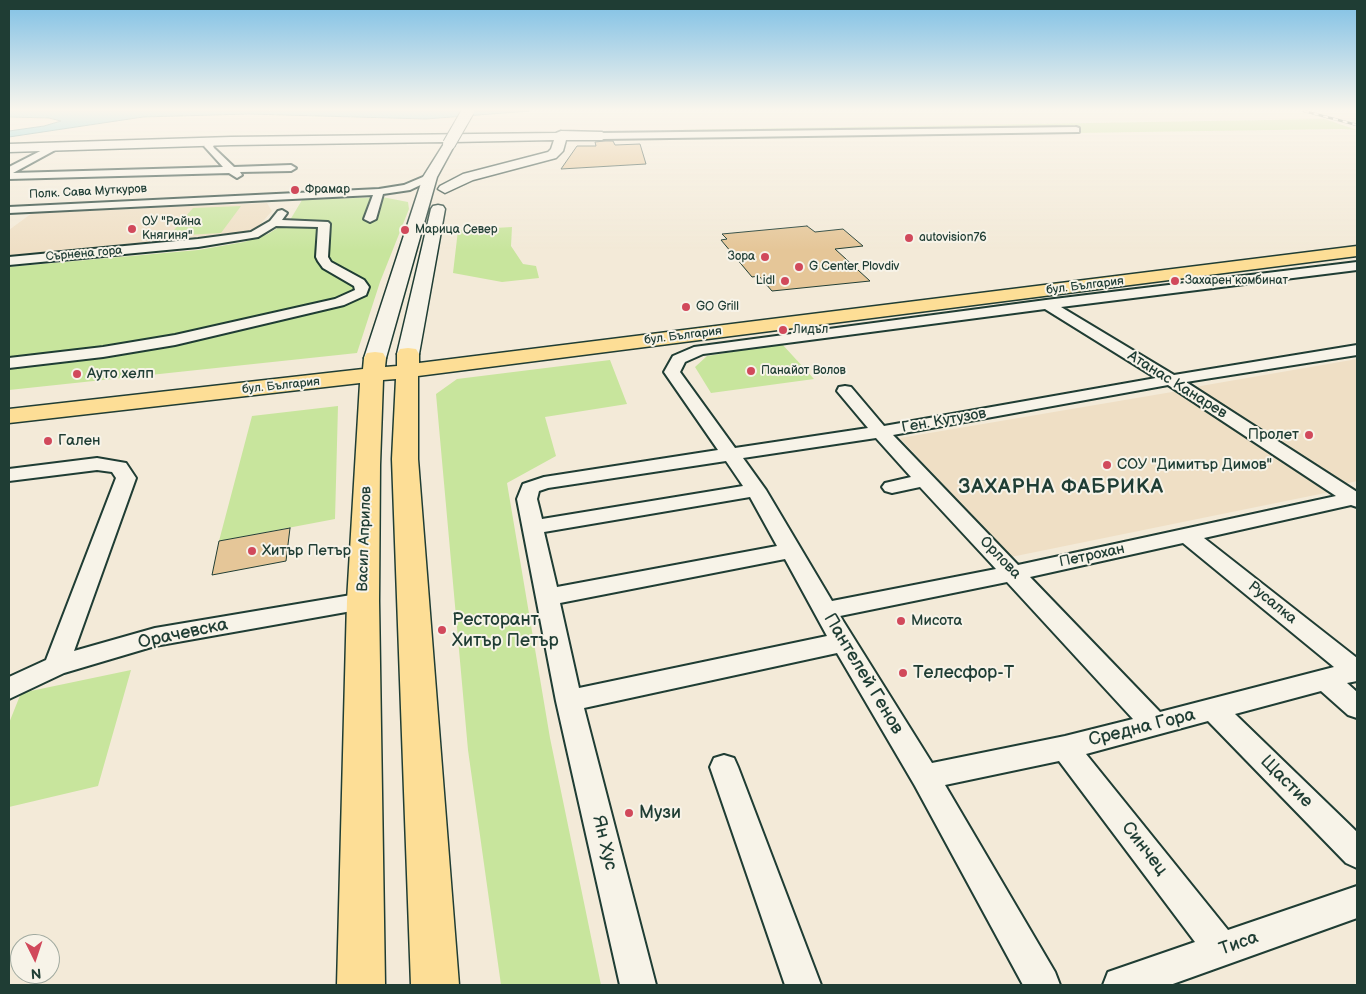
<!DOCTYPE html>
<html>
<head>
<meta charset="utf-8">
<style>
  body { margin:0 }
  #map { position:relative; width:1366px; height:994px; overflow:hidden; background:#f3ead8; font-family:"Balsamiq Sans",sans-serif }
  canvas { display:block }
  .frame { position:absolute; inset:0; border:10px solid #1f3d34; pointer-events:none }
  .north { position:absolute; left:10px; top:934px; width:50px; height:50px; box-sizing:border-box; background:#f7f3e8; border:1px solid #a1aaa0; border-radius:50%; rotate:176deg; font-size:14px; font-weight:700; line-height:20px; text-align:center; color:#1f3d34 }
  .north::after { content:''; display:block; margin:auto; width:18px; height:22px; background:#d1495b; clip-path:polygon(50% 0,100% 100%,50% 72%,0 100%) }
</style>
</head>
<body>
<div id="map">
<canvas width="1366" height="994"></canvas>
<div class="frame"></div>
<div class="north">N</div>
</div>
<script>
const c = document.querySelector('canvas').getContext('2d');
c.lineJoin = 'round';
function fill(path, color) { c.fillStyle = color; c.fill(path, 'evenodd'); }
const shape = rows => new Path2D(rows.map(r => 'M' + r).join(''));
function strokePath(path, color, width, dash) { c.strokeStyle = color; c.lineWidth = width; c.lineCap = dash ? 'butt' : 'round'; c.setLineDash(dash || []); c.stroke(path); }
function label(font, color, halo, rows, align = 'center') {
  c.font = font + ' "Balsamiq Sans",sans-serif'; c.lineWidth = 4; c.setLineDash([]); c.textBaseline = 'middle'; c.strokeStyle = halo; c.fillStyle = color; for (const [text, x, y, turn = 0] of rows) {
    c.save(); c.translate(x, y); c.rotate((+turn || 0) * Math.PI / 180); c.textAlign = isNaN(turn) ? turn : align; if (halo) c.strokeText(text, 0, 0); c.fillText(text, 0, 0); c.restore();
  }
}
fill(shape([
  [267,203,272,211,257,228,243,232,9,256,9,230,32,213],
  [1357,359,1357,481,1340,485,1189,388],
  [1178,391,1330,492,1011,557,900,438]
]), '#efdfc5');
fill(shape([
  [1325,119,1357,130,1342,129,673,139,671,130],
  [382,197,408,202,409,209,380,282,357,353,9,390,9,267,198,250,244,242,268,234,290,220,302,200],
  [241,206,221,233,169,236,193,208],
  [512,227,511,246,523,264,536,266,539,278,502,282,453,273,458,230],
  [782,344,814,379,711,393,695,367,707,356],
  [610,360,627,404,545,417,556,456,507,483,550,738,601,985,501,985,468,750,436,394,457,379],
  [338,406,335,519,219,541,252,416],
  [131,670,98,786,9,807,9,723,21,693]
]), '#c8e59d');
const water = shape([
  [9,111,530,111,426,119,249,114,143,117,9,137,9,131,44,126,61,121,49,118,9,117,9,111]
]);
fill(water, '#83d3e0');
strokePath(water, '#5b979b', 1);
const building = shape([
  [604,141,613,141,615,145,640,144,646,164,561,169,577,146,596,146,595,142,604,141],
  [807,226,815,232,843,229,863,246,835,249,870,281,772,291,759,276,752,277,721,240,727,239,722,234,807,226],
  [290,528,286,561,212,575,219,541,290,528]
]);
fill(building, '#e5c698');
strokePath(building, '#1f3d34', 1);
const street = shape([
  [1076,127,1079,128,1079,132,602,139,598,136,602,133,1076,127],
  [212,140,216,143,213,146,214,148,234,167,291,165,296,168,291,171,240,172,242,175,237,178,229,173,9,179,9,167,54,144,57,145,57,149,13,173,223,167,204,146,212,140],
  [430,174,433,175,433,179,410,190,383,194,376,219,370,222,364,219,373,195,9,213,9,207,379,189,404,185,430,174],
  [282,210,287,213,282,220,328,222,330,224,328,257,331,262,364,280,369,287,366,295,344,305,175,345,103,357,9,368,9,358,103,347,175,335,335,299,355,290,354,286,323,268,318,261,316,257,318,227,276,226,258,237,198,247,9,265,9,257,198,239,251,232,270,221,278,211,282,210],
  [1357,262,1357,270,1061,307,1174,375,1357,345,1357,355,1186,382,1357,492,1357,507,1351,505,1204,538,1357,658,1357,681,1347,683,1357,692,1357,718,1348,715,1321,691,1235,714,1357,832,1357,868,1346,863,1208,721,1086,754,1228,930,1357,886,1357,918,1170,985,1103,985,1108,972,1195,942,1059,761,945,785,1055,972,1060,985,1023,985,915,786,837,653,584,708,656,985,620,985,556,701,517,499,523,484,544,477,718,450,664,372,673,356,694,347,1046,300,1357,262],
  [1045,309,1156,378,884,426,851,387,845,386,839,387,837,391,868,428,735,448,680,372,685,362,703,354,1045,309],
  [1168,385,1336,496,1018,565,893,435,1168,385],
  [876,438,911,477,885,483,882,487,885,491,892,493,920,487,996,569,832,601,766,490,743,458,876,438],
  [726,461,743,486,542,519,537,499,539,491,548,488,726,461],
  [750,497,777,546,557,587,544,532,750,497],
  [1183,543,1334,667,1160,712,1030,577,1183,543],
  [785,559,827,636,579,688,560,603,785,559],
  [1007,582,1133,719,1065,736,932,763,840,616,1007,582],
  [97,458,126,463,136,478,74,651,155,628,363,593,371,595,375,601,371,607,363,609,155,646,64,673,9,699,9,677,46,660,116,478,112,472,97,470,9,481,9,469,97,458],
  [724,755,734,758,738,767,821,985,785,985,710,767,714,758,724,755]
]);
const secondary = shape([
  [561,131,602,132,608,136,602,140,566,140,563,151,556,158,473,180,445,193,438,189,440,186,463,174,548,152,551,149,554,140,453,142,455,144,437,177,386,358,383,363,375,364,367,363,364,358,423,177,445,142,231,145,9,152,9,144,231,137,556,133,561,131],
  [438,205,443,206,445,209,419,354,416,359,408,360,400,359,397,354,431,209,433,206,438,205]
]);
const primary = shape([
  [1357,246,1357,256,418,376,418,459,459,985,411,985,392,459,396,379,383,380,380,465,379,601,385,985,337,985,347,601,360,383,9,423,9,409,363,369,364,358,367,353,375,352,383,353,386,358,385,367,397,366,397,354,400,349,408,348,416,349,419,354,419,363,1357,246]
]);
strokePath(street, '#1f3d34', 4);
strokePath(secondary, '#1f3d34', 3);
strokePath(primary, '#1f3d34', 3);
fill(street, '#f7f3e8');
fill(secondary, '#f7f3e8');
fill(primary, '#fdde96');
const rail = shape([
  [1304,111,1357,125]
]);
strokePath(rail, '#1f3d34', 2.5);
strokePath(rail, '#f7f3e8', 2, [5]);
const secondaryBridge = shape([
  [449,144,468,111]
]);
strokePath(secondaryBridge, '#1f3d34', 14, []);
strokePath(secondaryBridge, '#f7f3e8', 12);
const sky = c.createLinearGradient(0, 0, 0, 250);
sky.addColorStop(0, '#7fc0e5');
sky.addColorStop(0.44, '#faf6ed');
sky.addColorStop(1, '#faf6ed00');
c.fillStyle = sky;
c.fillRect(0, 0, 1366, 250);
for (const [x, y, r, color] of [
  [295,190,5,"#d1495b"],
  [132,229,5,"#d1495b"],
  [405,230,5,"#d1495b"],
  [909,238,5,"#d1495b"],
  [765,257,5,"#d1495b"],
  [799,267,5,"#d1495b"],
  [785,281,5,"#d1495b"],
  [1175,281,5,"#d1495b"],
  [686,307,5,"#d1495b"],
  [783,330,5,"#d1495b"],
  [751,371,5,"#d1495b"],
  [77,374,5,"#d1495b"],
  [1309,435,5,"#d1495b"],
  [48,441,5,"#d1495b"],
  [1107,465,5,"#d1495b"],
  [252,551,5,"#d1495b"],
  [901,621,5,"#d1495b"],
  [442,630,5,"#d1495b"],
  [903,673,5,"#d1495b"],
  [629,813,5,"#d1495b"]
]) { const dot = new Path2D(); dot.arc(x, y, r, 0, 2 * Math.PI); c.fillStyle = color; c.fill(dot); strokePath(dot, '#f7f3e8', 2); }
label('12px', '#1f3d34', '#f7f3e8', [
  ["Фрамар",305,190],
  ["ОУ \"Райна",142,222],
  ["Княгиня\"",142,236],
  ["Марица Север",415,230],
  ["autovision76",919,238],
  ["Зора",755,257,"right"],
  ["G Center Plovdiv",809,267],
  ["Lidl",775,281,"right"],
  ["Захарен комбинат",1185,281],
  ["GO Grill",696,307],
  ["Лидъл",793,330],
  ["Панайот Волов",761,371]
], 'left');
label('12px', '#1f3d34', '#f7f3e8', [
  ["Полк. Сава Муткуров",88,192,-3],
  ["Сърнена гора",84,254,-5],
  ["бул. България",1085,286,-7],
  ["бул. България",683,336,-7],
  ["бул. България",281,386,-6]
]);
label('15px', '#1f3d34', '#f7f3e8', [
  ["Ауто хелп",87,374],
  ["Пролет",1299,435,"right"],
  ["Гален",58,441],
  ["СОУ \"Димитър Димов\"",1117,465],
  ["Хитър Петър",262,551],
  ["Мисота",911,621]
], 'left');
label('15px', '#1f3d34', '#f7f3e8', [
  ["Атанас Канарев",1177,385,32],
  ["Ген. Кутузов",944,421,-10],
  ["Васил Априлов",365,539,-88],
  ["Петрохан",1092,556,-12],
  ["Орлова",1000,558,46],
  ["Русалка",1272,603,39]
]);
label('18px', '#1f3d34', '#f7f3e8', [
  ["Ресторант",452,620],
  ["Хитър Петър",452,641],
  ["Телесфор-Т",913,673],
  ["Музи",639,813]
], 'left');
label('18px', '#1f3d34', '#f7f3e8', [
  ["Орачевска",183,634,-12],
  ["Пантелей Генов",863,674,59],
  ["Средна Гора",1142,728,-14],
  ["Щастие",1286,782,45],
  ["Ян Хус",604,843,76],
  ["Синчец",1144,849,52],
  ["Тиса",1239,944,-20]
]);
c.letterSpacing = '1px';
label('bold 20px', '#1f3d34', '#f7f3e8', [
  ["ЗАХАРНА ФАБРИКА",1061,488]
]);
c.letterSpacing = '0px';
</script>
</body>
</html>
